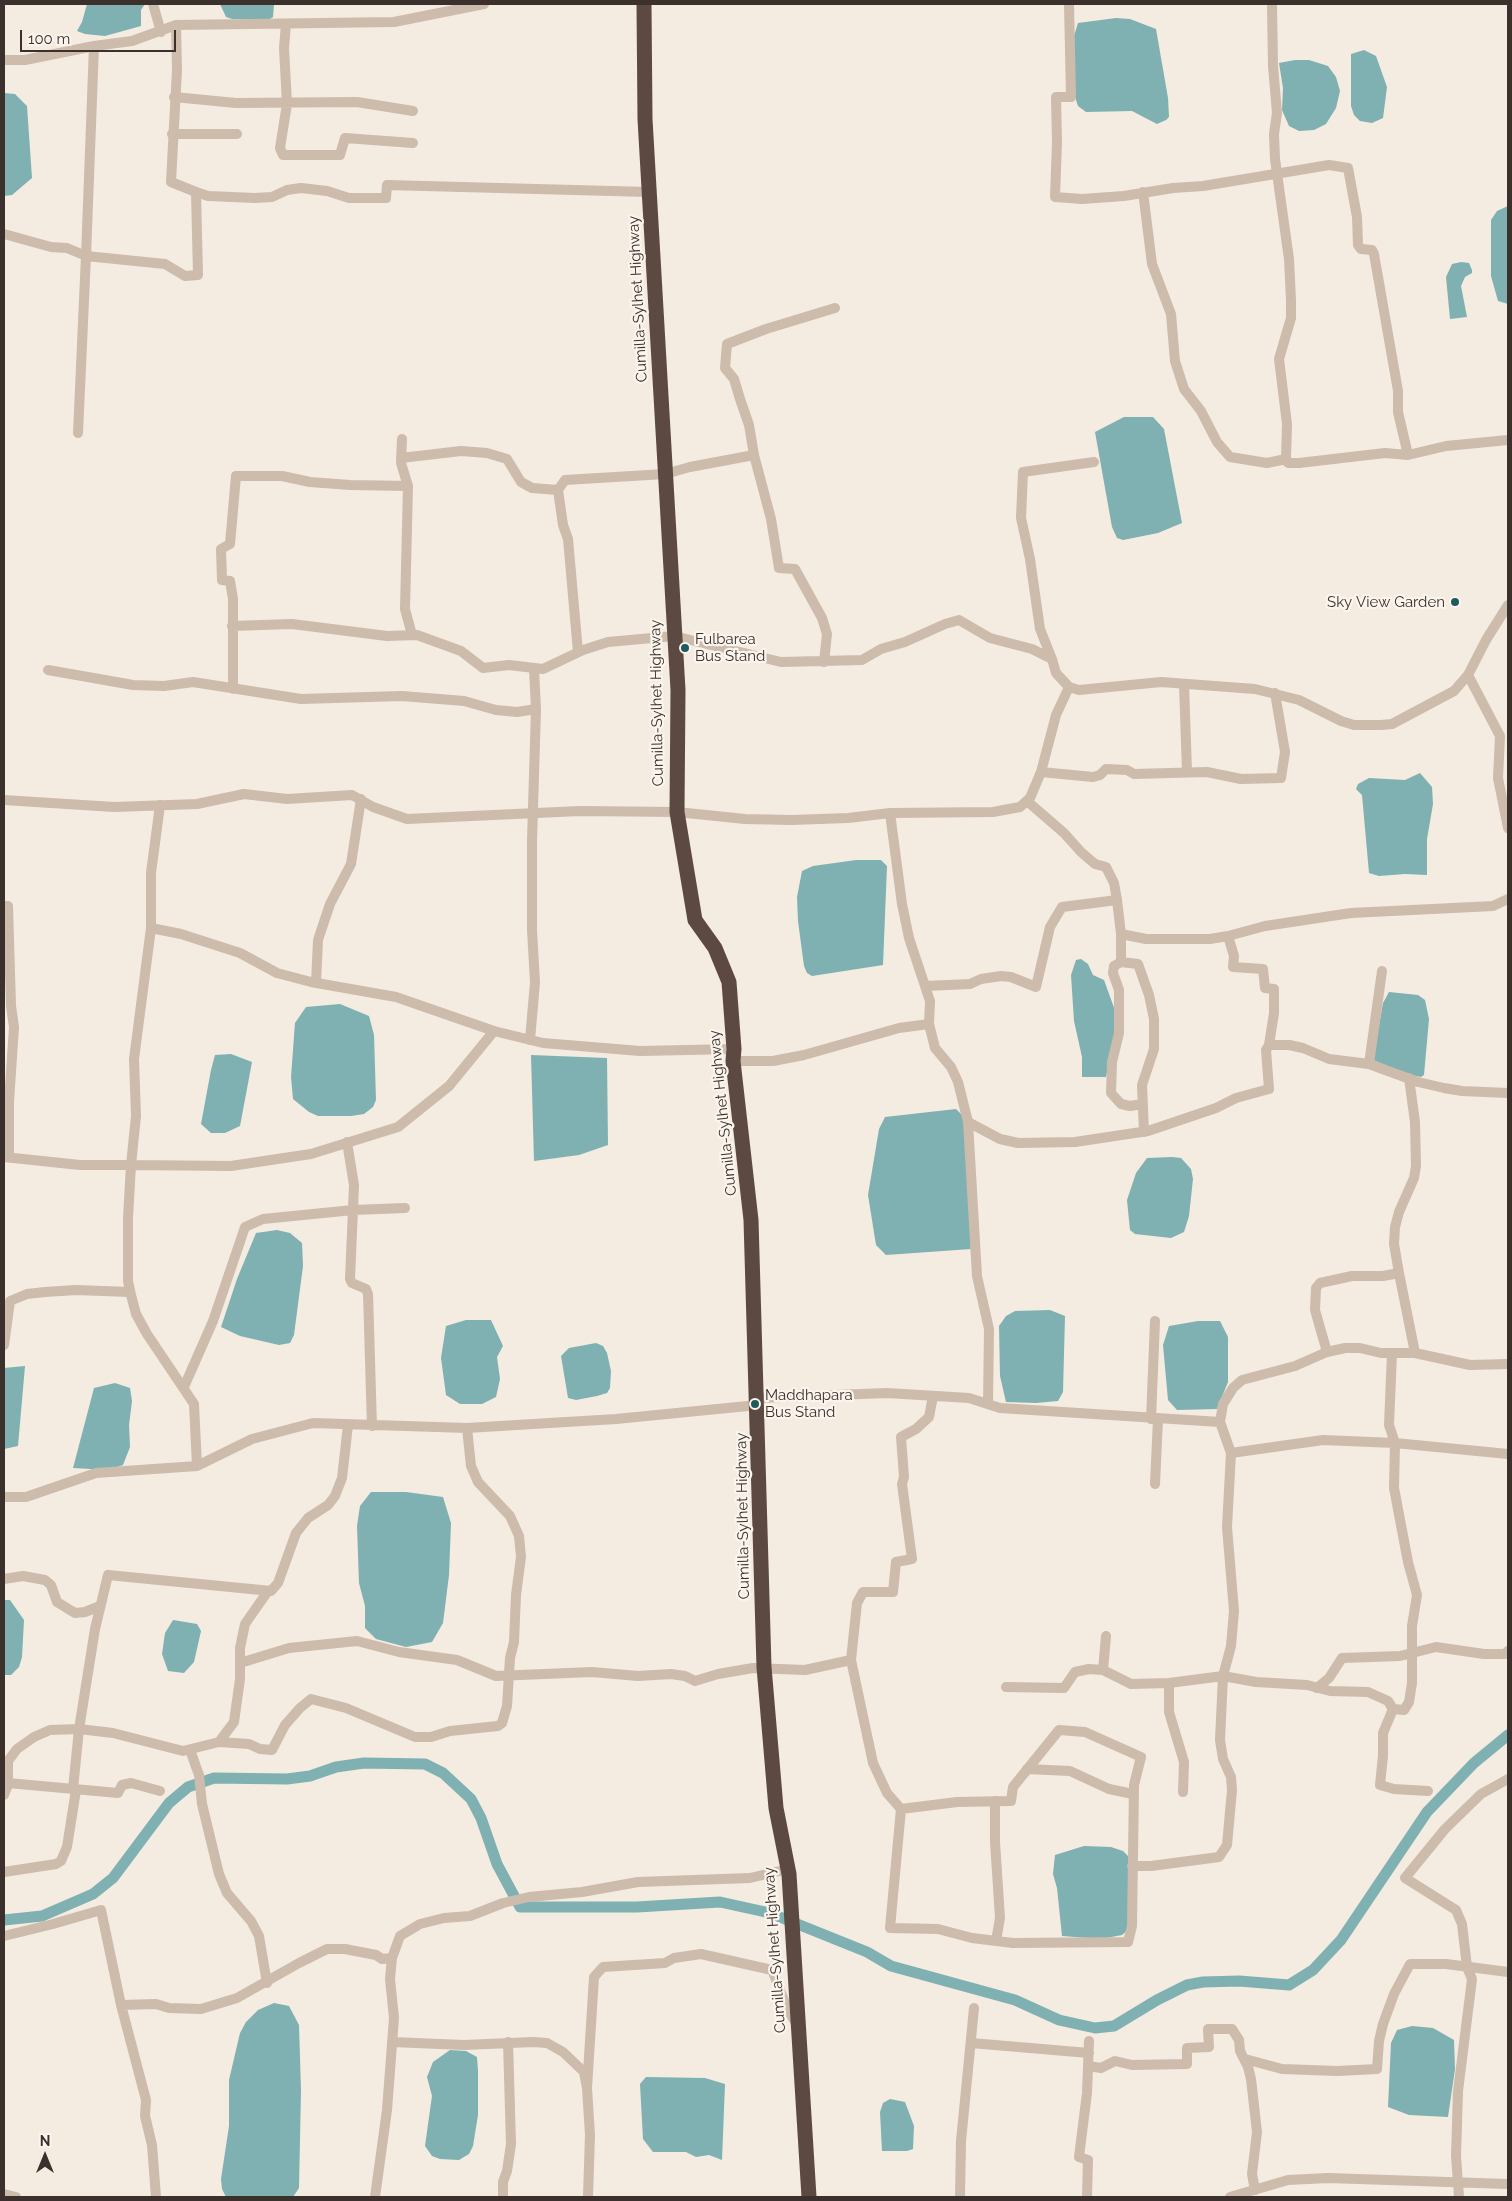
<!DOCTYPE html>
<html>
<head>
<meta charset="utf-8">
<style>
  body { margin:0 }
  #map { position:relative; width:1512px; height:2201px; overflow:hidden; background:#f4ebe1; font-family:Raleway,sans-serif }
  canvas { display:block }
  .frame { position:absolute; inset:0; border:5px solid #3b302b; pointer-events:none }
  .north { position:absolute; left:20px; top:2131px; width:50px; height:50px; -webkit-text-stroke:4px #fbf5ee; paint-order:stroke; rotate:0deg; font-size:14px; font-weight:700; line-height:20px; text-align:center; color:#3b302b }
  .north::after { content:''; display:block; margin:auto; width:18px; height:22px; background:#3b302b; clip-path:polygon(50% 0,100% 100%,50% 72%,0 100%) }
  .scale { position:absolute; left:20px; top:30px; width:156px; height:22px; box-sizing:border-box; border:2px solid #3b302b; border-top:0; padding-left:6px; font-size:15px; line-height:18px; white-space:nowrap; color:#3b302b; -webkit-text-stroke:4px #fbf5ee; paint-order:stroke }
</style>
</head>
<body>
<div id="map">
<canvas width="1512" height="2201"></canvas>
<div class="frame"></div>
<div class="north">N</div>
<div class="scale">100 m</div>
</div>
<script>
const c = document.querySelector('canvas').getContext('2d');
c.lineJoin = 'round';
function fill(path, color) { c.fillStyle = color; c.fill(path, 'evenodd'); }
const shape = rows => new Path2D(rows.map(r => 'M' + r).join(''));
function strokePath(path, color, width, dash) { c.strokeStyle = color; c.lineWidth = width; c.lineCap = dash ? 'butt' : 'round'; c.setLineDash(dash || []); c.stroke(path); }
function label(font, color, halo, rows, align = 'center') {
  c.font = font + ' Raleway,sans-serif'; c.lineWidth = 4.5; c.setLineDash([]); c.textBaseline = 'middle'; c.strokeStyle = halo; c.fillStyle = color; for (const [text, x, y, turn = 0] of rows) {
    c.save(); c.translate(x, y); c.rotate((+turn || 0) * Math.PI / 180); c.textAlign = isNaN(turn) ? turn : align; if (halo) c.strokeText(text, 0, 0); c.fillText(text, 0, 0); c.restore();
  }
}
fill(shape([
  [87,4,145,4,141,10,141,26,105,36,85,34,77,31,82,22],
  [220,4,274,4,273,17,270,19,232,19,226,17],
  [1116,18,1130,19,1156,29,1168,98,1169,117,1166,120,1157,124,1132,111,1086,112,1078,106,1075,97,1074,36,1078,23],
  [1364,50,1376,56,1387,87,1383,118,1372,123,1360,121,1354,115,1351,106,1351,54],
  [1295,60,1309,60,1328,66,1336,77,1340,91,1336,108,1326,124,1314,130,1299,131,1289,126,1282,110,1283,88,1279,63],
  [4,93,15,94,27,106,32,178,12,195,4,196],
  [1508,206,1508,304,1498,301,1491,276,1491,220,1497,211],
  [1461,262,1469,263,1472,270,1472,273,1465,277,1461,286,1467,317,1450,319,1446,277,1452,264],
  [1124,417,1153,417,1164,429,1182,523,1158,533,1123,540,1117,538,1112,527,1095,432],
  [1420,773,1432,787,1433,804,1427,839,1427,875,1405,874,1379,876,1369,873,1362,795,1356,789,1358,784,1369,778,1405,780],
  [856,860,881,860,887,866,883,965,812,976,807,973,804,966,798,921,797,897,802,871,813,866],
  [1081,959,1088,964,1093,975,1104,980,1117,1016,1116,1029,1106,1077,1082,1077,1082,1057,1074,1021,1071,975,1076,960],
  [1389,992,1418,995,1425,1000,1429,1019,1424,1075,1421,1077,1406,1074,1373,1060,1383,1003],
  [340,1004,369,1016,374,1035,376,1100,373,1107,364,1114,351,1116,318,1116,309,1112,293,1099,291,1077,295,1023,306,1007],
  [231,1054,252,1062,240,1126,225,1133,211,1133,201,1124,211,1070,215,1055],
  [531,1055,607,1058,608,1145,579,1155,534,1161],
  [956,1109,964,1117,971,1249,886,1255,876,1245,868,1195,879,1129,885,1117],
  [1172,1157,1181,1158,1191,1169,1193,1179,1189,1216,1184,1232,1171,1238,1135,1234,1130,1230,1127,1200,1136,1173,1147,1158],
  [277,1230,290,1233,302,1243,303,1266,294,1335,290,1343,279,1345,240,1336,221,1327,237,1279,256,1233],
  [1050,1310,1065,1316,1063,1392,1058,1401,1036,1403,1006,1402,1000,1376,999,1326,1006,1316,1015,1311],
  [466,1320,491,1320,503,1346,497,1357,500,1379,496,1397,482,1404,460,1404,446,1395,441,1358,446,1326],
  [1198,1321,1220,1321,1228,1337,1228,1382,1217,1409,1177,1410,1168,1400,1163,1345,1169,1326],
  [596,1343,603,1346,607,1353,611,1371,610,1388,607,1393,597,1396,576,1400,568,1398,561,1356,569,1348],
  [25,1366,18,1446,4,1449,4,1368],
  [115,1383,130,1388,132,1401,129,1425,130,1447,123,1465,108,1470,73,1468,94,1388],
  [371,1492,406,1492,443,1497,451,1523,449,1575,443,1623,432,1642,406,1647,376,1639,365,1628,365,1606,359,1583,357,1526,360,1506],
  [4,1600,10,1600,24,1620,22,1657,19,1667,11,1675,4,1675],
  [173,1620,197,1624,201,1631,194,1662,184,1673,168,1671,162,1654,165,1633],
  [1084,1846,1111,1847,1123,1851,1129,1857,1129,1929,1122,1935,1101,1939,1062,1936,1057,1888,1053,1874,1055,1855],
  [274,2003,289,2006,299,2025,301,2090,299,2188,293,2197,226,2197,222,2189,221,2179,229,2126,229,2080,240,2033,246,2022,258,2010],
  [1412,2026,1433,2028,1454,2040,1455,2069,1448,2117,1409,2115,1388,2107,1391,2043,1397,2030],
  [450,2050,466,2051,477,2057,478,2071,478,2115,473,2146,469,2154,459,2160,440,2159,432,2156,425,2146,432,2096,427,2077,433,2062],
  [646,2077,705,2078,725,2084,722,2160,709,2155,696,2157,686,2152,653,2152,643,2139,640,2084],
  [890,2099,905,2102,914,2126,913,2149,907,2151,882,2151,880,2112,883,2103]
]), '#7fb0b2');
strokePath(shape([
  [4,1920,42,1916,93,1894,113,1878,169,1803,188,1787,214,1778,287,1779,310,1776,336,1767,364,1763,425,1764,443,1773,471,1799,481,1818,497,1864,520,1907,637,1907,720,1902,770,1913,867,1952,891,1966,1015,2000,1059,2020,1095,2028,1114,2026,1157,2000,1187,1985,1203,1982,1239,1981,1289,1985,1313,1970,1341,1940,1427,1812,1474,1763,1508,1735]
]), '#7fb0b2', 11);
strokePath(shape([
  [153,4,161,32],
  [1069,4,1071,97,1056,97,1057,142,1055,197,1082,199,1124,196,1173,188,1203,186,1329,165,1348,168,1357,217,1358,245,1361,249,1372,250,1374,254,1398,391,1398,412,1408,455,1446,446,1508,440],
  [1272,4,1273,66,1277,113,1274,134,1275,159,1289,259,1291,300,1291,318,1279,359,1287,424,1286,459,1288,463,1299,463,1385,453,1408,455],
  [286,24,284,48,287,104,280,148,283,155,340,155,345,138,413,143],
  [94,46,86,256,165,264,185,276,198,275,196,192,171,182,177,70,176,25],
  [4,60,25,60,94,46,132,41,176,25,394,22,484,4],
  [174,97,236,103,357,102,413,111],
  [172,134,237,134],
  [196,192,208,196,255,198,272,197,287,190,301,188,327,191,349,198,386,198,387,185,649,192],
  [1143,192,1152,264,1171,314,1175,361,1184,389,1201,411,1217,442,1230,457,1267,463,1286,459],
  [4,234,51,247,67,248,86,256,78,433],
  [402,439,401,463,408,486,405,609,412,635],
  [754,455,771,519,779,568,795,569,822,618,827,634,824,662],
  [401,458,461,451,487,453,507,459,521,482,532,488,558,490,563,525,568,539,578,652],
  [558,490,565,480,665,474,690,467,754,455,749,425,740,399,734,379,725,368,727,344,766,329,835,308],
  [232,626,292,624,387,636,417,635,461,651,483,668,509,665,543,669,583,650,608,642,674,636,781,662,862,660,881,649,905,642,945,624,959,620,990,638,1032,649,1052,659,1056,673,1069,687,1079,690,1161,682,1255,689,1299,700,1341,721,1354,725,1381,725,1392,724,1454,691,1468,675,1486,640,1508,605],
  [1052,659,1040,629,1030,559,1021,518,1023,472,1094,462],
  [48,670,133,685,164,686,193,682,301,699,402,696,464,701,496,710,517,712,536,709],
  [1468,675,1500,736,1498,778,1508,828],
  [1184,684,1187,772],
  [233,689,233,599,230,581,222,580,221,549,230,544,236,476,282,476,310,482,350,485,408,486],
  [1041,772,1093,777,1100,775,1106,769,1127,770,1134,774,1207,772,1241,779,1281,778,1285,752,1275,693],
  [4,800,114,807,197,804,244,794,287,799,352,795,373,807,407,819,580,811,677,812,745,819,791,820,848,818,890,813,993,812,1020,807,1030,798,1041,772,1056,715,1069,687],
  [160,805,151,873,151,928,181,934,240,953,277,973,311,982,396,997,494,1031],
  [890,813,902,904,909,938,930,1001,929,1024,935,1048,951,1067,958,1082,968,1122,977,1276,989,1329,988,1404],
  [1117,900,1121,934,1146,939,1210,939,1228,936,1234,956,1233,967,1263,969,1265,988,1274,989,1274,1013,1269,1045],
  [4,906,8,906,11,1006,14,1027,9,1102,9,1157],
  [1121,934,1121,962,1138,964,1149,995,1154,1019,1154,1049,1142,1085,1144,1132],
  [1228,936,1265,926,1351,913,1493,906,1508,899],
  [1121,962,1114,966,1113,973,1119,990,1119,1033,1112,1062,1111,1093,1121,1104,1130,1106,1142,1104],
  [316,983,318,940,330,904,351,864,361,799],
  [925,986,970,984,981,979,1001,976,1011,977,1036,987,1050,927,1062,907,1117,900,1114,883,1106,867,1095,864,1081,852,1064,833,1027,801],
  [530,1040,535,982,532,930,532,841,536,709,534,669],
  [733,1061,773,1061,804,1055,899,1028,929,1024],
  [1369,1064,1382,971],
  [968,1122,1000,1139,1018,1143,1075,1142,1148,1131,1216,1108,1236,1098,1269,1089,1266,1050,1269,1045,1289,1045,1303,1048,1329,1059,1369,1064,1418,1082,1444,1088,1462,1091,1508,1093],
  [347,1142,354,1185,350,1279,352,1283,366,1289,368,1294,372,1426],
  [4,1157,80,1165,131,1165,136,1116,134,1059,151,928],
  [1399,1273,1415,1353],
  [4,1345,10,1301,27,1294,45,1292,76,1290,130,1292],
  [1327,1352,1315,1310,1316,1288,1320,1283,1352,1276,1383,1276,1399,1273,1394,1244,1395,1227,1399,1212,1414,1178,1416,1166,1415,1122,1409,1078],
  [1392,1353,1389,1425,1395,1443,1394,1488,1408,1562,1417,1595,1412,1626,1412,1683,1409,1702,1404,1710,1393,1709],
  [184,1387,213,1321,245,1227,263,1219,353,1210,405,1208],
  [757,1398,887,1393,969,1398,1000,1408,1220,1422,1231,1453,1323,1440,1395,1443,1508,1454],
  [1151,1419,1155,1321],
  [1220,1422,1223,1404,1233,1388,1242,1380,1295,1366,1327,1352,1345,1348,1360,1348,1381,1353,1415,1353,1470,1365,1508,1364],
  [197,1466,194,1404,147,1334,136,1314,131,1295,128,1281,128,1218,131,1165,231,1166,284,1158,311,1154,398,1127,449,1086,494,1031,543,1043,640,1051,734,1049],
  [1155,1484,1158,1419],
  [4,1497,26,1497,96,1473,197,1466,252,1439,313,1423,467,1428,616,1419,758,1405],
  [4,1579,23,1576,45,1580,51,1585,57,1602,75,1613,85,1612,100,1606],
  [851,1660,857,1603,863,1592,893,1592,896,1562,912,1559,902,1484,904,1477,901,1437,916,1429,929,1417,933,1396],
  [240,1663,289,1648,357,1641,399,1652,457,1660,496,1676,592,1672,638,1676,671,1674,685,1676,695,1681,718,1674,753,1668,805,1670,851,1660,873,1763,887,1793,901,1809,890,1928,938,1929,972,1938,1013,1943,1128,1942,1132,1926,1134,1785,1141,1757,1085,1732,1059,1730,1013,1787,1011,1801,957,1802,901,1809],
  [1103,1670,1106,1636],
  [1169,1683,1169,1712,1184,1762,1183,1792],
  [1006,1687,1064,1688,1075,1672,1089,1669,1103,1670,1131,1684,1169,1683,1223,1676,1256,1682,1307,1685,1330,1691,1368,1692,1388,1701,1393,1709,1383,1733,1383,1756,1380,1785,1394,1789,1428,1791],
  [1317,1688,1329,1678,1342,1658,1400,1656,1436,1647,1484,1654,1505,1654,1508,1651],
  [219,1742,234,1722,240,1679,240,1648,245,1624,268,1591],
  [190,1750,199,1775,202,1804,219,1874,227,1893,251,1921,259,1936,267,1983],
  [1027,1769,1070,1771,1109,1789,1133,1794],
  [8,1783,118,1793,122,1785,131,1783,160,1791],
  [73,1789,79,1729,113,1733,183,1751,219,1742,249,1744,260,1749,272,1750,285,1725,300,1708,311,1699,346,1708,415,1737,431,1737,450,1731,498,1726,502,1723,507,1706,510,1658,514,1642,516,1595,521,1557,519,1536,510,1516,478,1482,471,1466,467,1428],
  [4,1795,8,1785,8,1761,17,1749,34,1737,50,1730,79,1729,95,1629,108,1575,271,1591,278,1583,296,1533,308,1518,328,1505,335,1496,342,1478,348,1425],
  [995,1801,995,1842,1000,1918,996,1941],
  [1132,1866,1151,1866,1219,1857,1227,1845,1232,1790,1231,1777,1223,1759,1220,1740,1223,1676,1231,1646,1234,1611,1227,1527,1231,1453],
  [4,1872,56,1864,61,1861,67,1847,76,1790],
  [4,1936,53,1924,101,1910,121,2005,156,2004,169,2008,201,2009,237,1998,299,1963,327,1949,345,1949,376,1955,382,1959,392,1958,400,1936,420,1924,444,1918,470,1916,503,1903,529,1897,582,1892,638,1882,750,1878,788,1869],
  [121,2005,146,2100,145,2116,152,2145,156,2197],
  [392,2042,464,2045,533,2042,547,2043,563,2052,584,2072,587,2088,590,2135,588,2197],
  [971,2043,1089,2053],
  [1245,2059,1282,2069,1337,2071,1377,2069,1379,2041,1383,2024,1394,1994,1410,1964,1446,1964,1508,1972],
  [1088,2066,1101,2068,1115,2061,1132,2065,1187,2064,1187,2048,1209,2047,1208,2029,1232,2029,1239,2040,1240,2051,1248,2067,1251,2079,1257,2132,1252,2174,1255,2190],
  [587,2088,594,1977,603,1967,665,1963,674,1958,701,1954,772,1970,788,2010,797,2025],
  [4,2194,16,2197],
  [375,2197,387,2110,394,2018,390,1979,392,1958],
  [503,2197,503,2182,507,2171,511,2144,508,2042],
  [960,2197,961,2141,974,2008],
  [1087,2197,1088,2160,1079,2157,1087,2093,1089,2041],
  [1230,2197,1288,2180,1328,2178,1508,2184],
  [1459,2197,1456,2156,1458,2091,1472,1979,1467,1967,1462,1924,1456,1910,1405,1878,1445,1829,1481,1794,1508,1779]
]), '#cdbbac', 10);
strokePath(shape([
  [644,4,645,119,678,690,677,812,695,920,715,948,729,982,734,1049,733,1061,751,1220,764,1667,776,1808,789,1874,809,2197]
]), '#5c4a42', 15);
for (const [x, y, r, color] of [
  [1455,602,5,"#1f5a5e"],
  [685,648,5,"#1f5a5e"],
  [755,1404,5,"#1f5a5e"]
]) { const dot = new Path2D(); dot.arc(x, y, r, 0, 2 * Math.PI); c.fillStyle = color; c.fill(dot); strokePath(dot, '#fbf5ee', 2); }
label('15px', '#3b302b', '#fbf5ee', [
  ["Cumilla-Sylhet Highway",638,299,-93],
  ["Cumilla-Sylhet Highway",657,703,-91],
  ["Cumilla-Sylhet Highway",723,1113,-96],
  ["Cumilla-Sylhet Highway",743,1516,-91],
  ["Cumilla-Sylhet Highway",775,1950,-94]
]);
label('15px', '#3b302b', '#fbf5ee', [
  ["Sky View Garden",1445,602,"right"],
  ["Fulbarea",695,639],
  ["Bus Stand",695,656],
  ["Maddhapara",765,1395],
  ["Bus Stand",765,1412]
], 'left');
</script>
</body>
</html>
